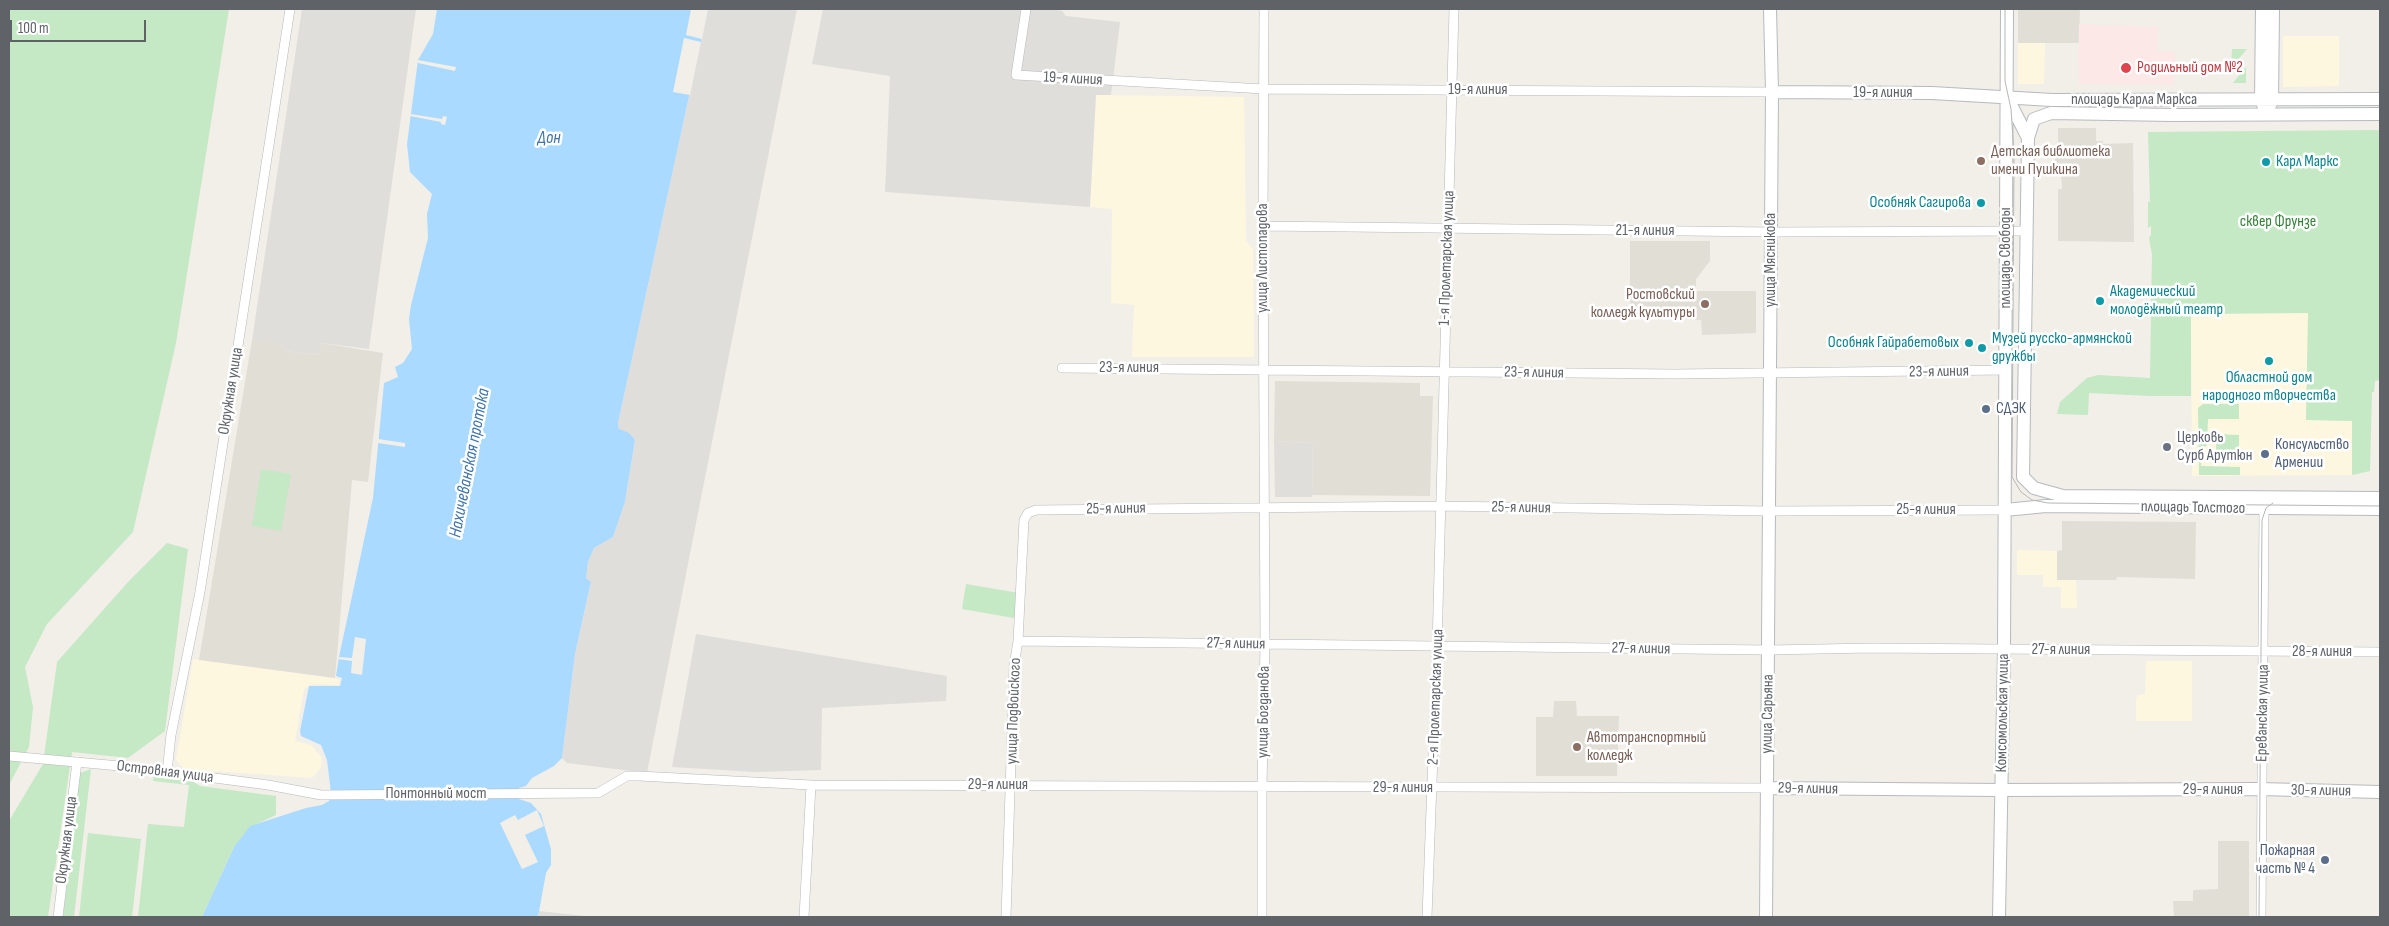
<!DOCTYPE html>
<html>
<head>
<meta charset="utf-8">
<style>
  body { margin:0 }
  #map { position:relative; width:2389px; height:926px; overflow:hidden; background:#f1efe8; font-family:"Sofia Sans Condensed",sans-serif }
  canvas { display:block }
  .frame { position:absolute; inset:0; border:10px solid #5f6368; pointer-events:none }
  .scale { position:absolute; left:10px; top:20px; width:136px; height:22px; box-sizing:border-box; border:2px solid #5f6368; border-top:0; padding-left:6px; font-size:15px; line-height:18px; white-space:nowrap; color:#5f6368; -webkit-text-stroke:4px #fff; paint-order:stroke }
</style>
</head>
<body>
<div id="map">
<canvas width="2389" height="926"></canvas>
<div class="frame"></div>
<div class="scale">100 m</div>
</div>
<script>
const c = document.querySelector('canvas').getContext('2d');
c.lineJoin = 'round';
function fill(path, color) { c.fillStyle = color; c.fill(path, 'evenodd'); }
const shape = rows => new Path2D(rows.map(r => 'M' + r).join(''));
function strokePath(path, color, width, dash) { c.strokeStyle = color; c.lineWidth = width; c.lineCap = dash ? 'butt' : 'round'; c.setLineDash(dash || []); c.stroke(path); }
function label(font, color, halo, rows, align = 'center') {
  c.font = font + ' "Sofia Sans Condensed",sans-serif'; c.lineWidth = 5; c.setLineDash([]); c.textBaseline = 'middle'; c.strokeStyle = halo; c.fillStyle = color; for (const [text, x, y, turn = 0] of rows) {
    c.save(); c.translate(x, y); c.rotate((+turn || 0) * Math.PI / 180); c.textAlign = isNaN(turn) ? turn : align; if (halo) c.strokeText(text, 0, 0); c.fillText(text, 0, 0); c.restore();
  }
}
fill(shape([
  [2283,36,2339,36,2339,86,2283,87],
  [2018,43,2045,43,2044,84,2018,84],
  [1096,95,1244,97,1246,241,1253,249,1254,357,1132,357,1134,305,1111,303,1112,209,1090,207],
  [2309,313,2306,420,2352,421,2352,475,2192,476,2191,314],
  [2017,550,2057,551,2057,580,2076,580,2077,608,2061,608,2061,587,2043,587,2043,575,2017,575],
  [193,659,339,679,339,685,312,684,304,689,295,741,311,745,322,758,321,768,312,778,184,769,176,760],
  [2146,661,2192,661,2192,721,2136,721,2136,700,2138,695,2145,694]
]), '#fef7e0');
fill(shape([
  [302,9,416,9,369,349,321,343,319,355,284,351,252,340],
  [708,9,797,9,647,773,567,763,562,758,575,654,591,583,586,578,588,562,594,548,613,537,625,502,635,441,619,429,618,423],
  [823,9,1053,9,1062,11,1066,16,1120,22,1111,95,1096,95,1090,207,885,192,890,76,812,64],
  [1274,441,1313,443,1312,497,1275,497],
  [696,634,947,676,946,701,822,708,821,770,755,772,672,767],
  [539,911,594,917,539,917]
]), '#e0deda');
fill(shape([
  [2018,9,2080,9,2079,43,2018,43],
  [2058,128,2096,128,2096,141,2103,141,2103,144,2133,143,2134,242,2058,241,2058,189,2062,189,2061,174,2055,174,2055,156,2062,156,2062,143,2058,143],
  [1630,241,1710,241,1710,261,1696,279,1696,291,1756,291,1756,333,1702,335,1701,320,1630,315],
  [252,340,282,344,284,351,318,355,321,343,383,353,368,482,352,480,335,678,199,660],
  [1275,381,1420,383,1420,396,1433,396,1430,496,1312,495,1313,443,1274,441],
  [2062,521,2196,522,2195,579,2117,577,2116,580,2057,580,2057,551,2062,550],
  [1554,701,1576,701,1577,716,1619,716,1617,776,1536,776,1536,717,1553,717],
  [2218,841,2249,841,2249,917,2174,917,2173,901,2193,901,2193,890,2218,889]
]), '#e1ded6');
fill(shape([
  [2079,24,2158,27,2157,51,2175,52,2174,85,2078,84]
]), '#fce8e6');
fill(shape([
  [9,9,229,9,176,343,133,532,47,624,25,667,33,707,29,747,9,785],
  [2232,49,2247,49,2231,68],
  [2246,67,2246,83,2233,83],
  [2380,130,2380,380,2375,381,2374,392,2372,392,2370,471,2352,475,2352,421,2306,420,2308,313,2191,314,2191,396,2150,396,2089,393,2088,415,2057,414,2060,402,2087,378,2098,375,2150,378,2152,254,2149,238,2151,235,2151,226,2148,228,2148,202,2150,202,2148,132],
  [2203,404,2239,404,2239,419,2208,419,2207,445,2202,449,2201,466,2240,467,2240,475,2199,475,2198,408],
  [2216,434,2239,435,2239,455,2216,455],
  [261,469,291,474,281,531,252,526],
  [167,543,188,549,165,731,128,758,72,752,48,917,9,917,9,821,43,764,57,662,128,582],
  [966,584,1019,593,1014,618,962,609],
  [91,769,74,917,63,917,80,773],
  [154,776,192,781,200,786,276,796,276,815,250,827,233,849,202,917,138,917,148,824,184,827,189,785,153,781],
  [88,833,141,839,132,917,79,917]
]), '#c5e8c5');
fill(shape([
  [437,9,708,9,618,423,619,429,629,433,635,440,625,502,613,537,594,548,588,562,586,578,591,582,575,654,562,758,554,766,532,778,526,786,519,788,518,790,519,799,531,803,541,814,551,849,551,865,546,873,538,917,202,917,234,847,250,826,306,808,322,805,329,801,331,793,327,760,321,745,301,736,300,731,309,686,340,686,342,678,336,676,339,657,373,498,384,383,398,377,395,367,403,363,412,349,409,319,411,305,428,238,427,214,432,194,410,172,407,144,418,60,433,34]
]), '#aadaff');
fill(shape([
  [691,9,708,9,702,39,686,35],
  [684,38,701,42,690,95,673,92],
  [418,60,456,67,455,71,418,63],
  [411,114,442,119,443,116,447,117,445,125,441,124,441,122,410,116],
  [378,439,405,443,405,447,378,443],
  [355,637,366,639,362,675,351,673,352,661,338,659,339,657,352,658],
  [537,810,544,826,525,835,538,862,522,869,500,823,515,815,518,820]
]), '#f1efe8');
const street = shape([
  [1026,9,1016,75,1264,89,1772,92],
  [1263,226,1771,232,2027,231],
  [1062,368,1674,374,2006,370],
  [1018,641,1769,650,1872,648,2380,652],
  [9,756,131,767,268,785,321,795,598,793,627,776,639,776,811,785,1767,788],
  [167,772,171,735,200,592,290,9],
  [58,917,77,762],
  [804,917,811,785],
  [1006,917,1014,666,1018,641,1024,520,1028,513,1036,510,1441,506,1768,511,2005,510],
  [1262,917,1262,787,1265,645,1263,226,1264,9],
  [1427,917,1437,647,1454,9],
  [2261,917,2264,509]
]);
const secondary = shape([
  [2262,9,2261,100,2264,107],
  [1772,92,1932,93,2052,100,2380,99],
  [2007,97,2028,138],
  [2269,108,2272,100,2273,9],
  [2023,477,2028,138,2034,119,2051,113,2173,115,2380,114],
  [2023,477,2034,488,2063,496,2380,498],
  [2005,510,2046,506,2380,509],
  [1767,788,2001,790,2259,789,2380,792],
  [1766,917,1772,92,1770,9],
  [1999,917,2004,649,2007,9]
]);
strokePath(street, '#b5b8bc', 10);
strokePath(secondary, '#b6babf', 14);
strokePath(street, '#fff', 9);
strokePath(secondary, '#fff', 12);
strokePath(shape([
  [2005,9,2005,81,2011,109,2014,154,2012,477,2021,492,2032,500,2048,503,2380,506],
  [2259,917,2262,520,2266,508,2273,503]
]), '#b6b7b8', 1);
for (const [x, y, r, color] of [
  [2126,68,6,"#e0444e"],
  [1981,161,5,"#8d6e63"],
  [2266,162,5,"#0f9aa8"],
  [1981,203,5,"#0f9aa8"],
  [2100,301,5,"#0f9aa8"],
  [1705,304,5,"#8d6e63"],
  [1969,343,5,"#0f9aa8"],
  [1982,348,5,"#0f9aa8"],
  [2269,361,5,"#0f9aa8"],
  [1986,409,5,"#5c6f8a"],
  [2167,447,5,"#6b7280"],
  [2265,454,5,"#5c6f8a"],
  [1577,747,5,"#8d6e63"],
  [2325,860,5,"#5c6f8a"]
]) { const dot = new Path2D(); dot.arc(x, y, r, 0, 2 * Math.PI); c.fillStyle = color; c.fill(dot); strokePath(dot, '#fff', 2); }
label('16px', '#be3a42', '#fff', [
  ["Родильный дом №2",2137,68]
], 'left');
label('16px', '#5f6368', '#fff', [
  ["19-я линия",1073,79,3],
  ["19-я линия",1478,90],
  ["19-я линия",1883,93],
  ["площадь Карла Маркса",2134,100],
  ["21-я линия",1645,231],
  ["улица Листопадова",1263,258,-90],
  ["1-я Пролетарская улица",1447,258,-88],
  ["площадь Свободы",2006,258,-90],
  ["улица Мясникова",1771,260,-90],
  ["23-я линия",1129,368],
  ["23-я линия",1939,372,-1],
  ["23-я линия",1534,373,1],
  ["Окружная улица",231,391,-81],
  ["25-я линия",1521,508,1],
  ["площадь Толстого",2193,508,1],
  ["25-я линия",1116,509,-1],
  ["25-я линия",1926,510],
  ["27-я линия",1236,644,1],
  ["27-я линия",1641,649,1],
  ["27-я линия",2061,650],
  ["28-я линия",2322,652],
  ["2-я Пролетарская улица",1436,697,-88],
  ["улица Подвойского",1014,711,-88],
  ["улица Богданова",1264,712,-89],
  ["Комсомольская улица",2003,713,-89],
  ["Ереванская улица",2263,713,-89],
  ["улица Сарьяна",1768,714,-89],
  ["Островная улица",165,772,7],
  ["29-я линия",998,785],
  ["29-я линия",1403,788],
  ["29-я линия",1808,789,1],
  ["29-я линия",2213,790],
  ["30-я линия",2321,791,1],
  ["Понтонный мост",436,794],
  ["Окружная улица",67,840,-83]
]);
label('16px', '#785e54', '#fff', [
  ["Детская библиотека",1991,152],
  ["имени Пушкина",1991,170],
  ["Ростовский",1695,295,"right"],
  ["колледж культуры",1695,313,"right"],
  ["Автотранспортный",1587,738],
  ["колледж",1587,756]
], 'left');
label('16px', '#0d838f', '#fff', [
  ["Карл Маркс",2276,162],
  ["Особняк Сагирова",1971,203,"right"],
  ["Академический",2110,292],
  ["молодёжный театр",2110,310],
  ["Музей русско-армянской",1992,339],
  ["дружбы",1992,357],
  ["Особняк Гайрабетовых",1959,343,"right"],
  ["Областной дом",2269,378,"center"],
  ["народного творчества",2269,396,"center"]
], 'left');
label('16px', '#348238', '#fff', [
  ["сквер Фрунзе",2278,222]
]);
label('16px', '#4e5e75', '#fff', [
  ["СДЭК",1996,409],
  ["Консульство",2275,445],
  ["Армении",2275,463],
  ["Пожарная",2315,851,"right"],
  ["часть № 4",2315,869,"right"]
], 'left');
label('16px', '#5b616d', '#fff', [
  ["Церковь",2177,438],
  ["Сурб Арутюн",2177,456]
], 'left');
label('italic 18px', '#4174aa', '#fff', [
  ["Дон",549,138],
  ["Нахичеванская протока",470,463,-79]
]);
</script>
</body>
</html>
